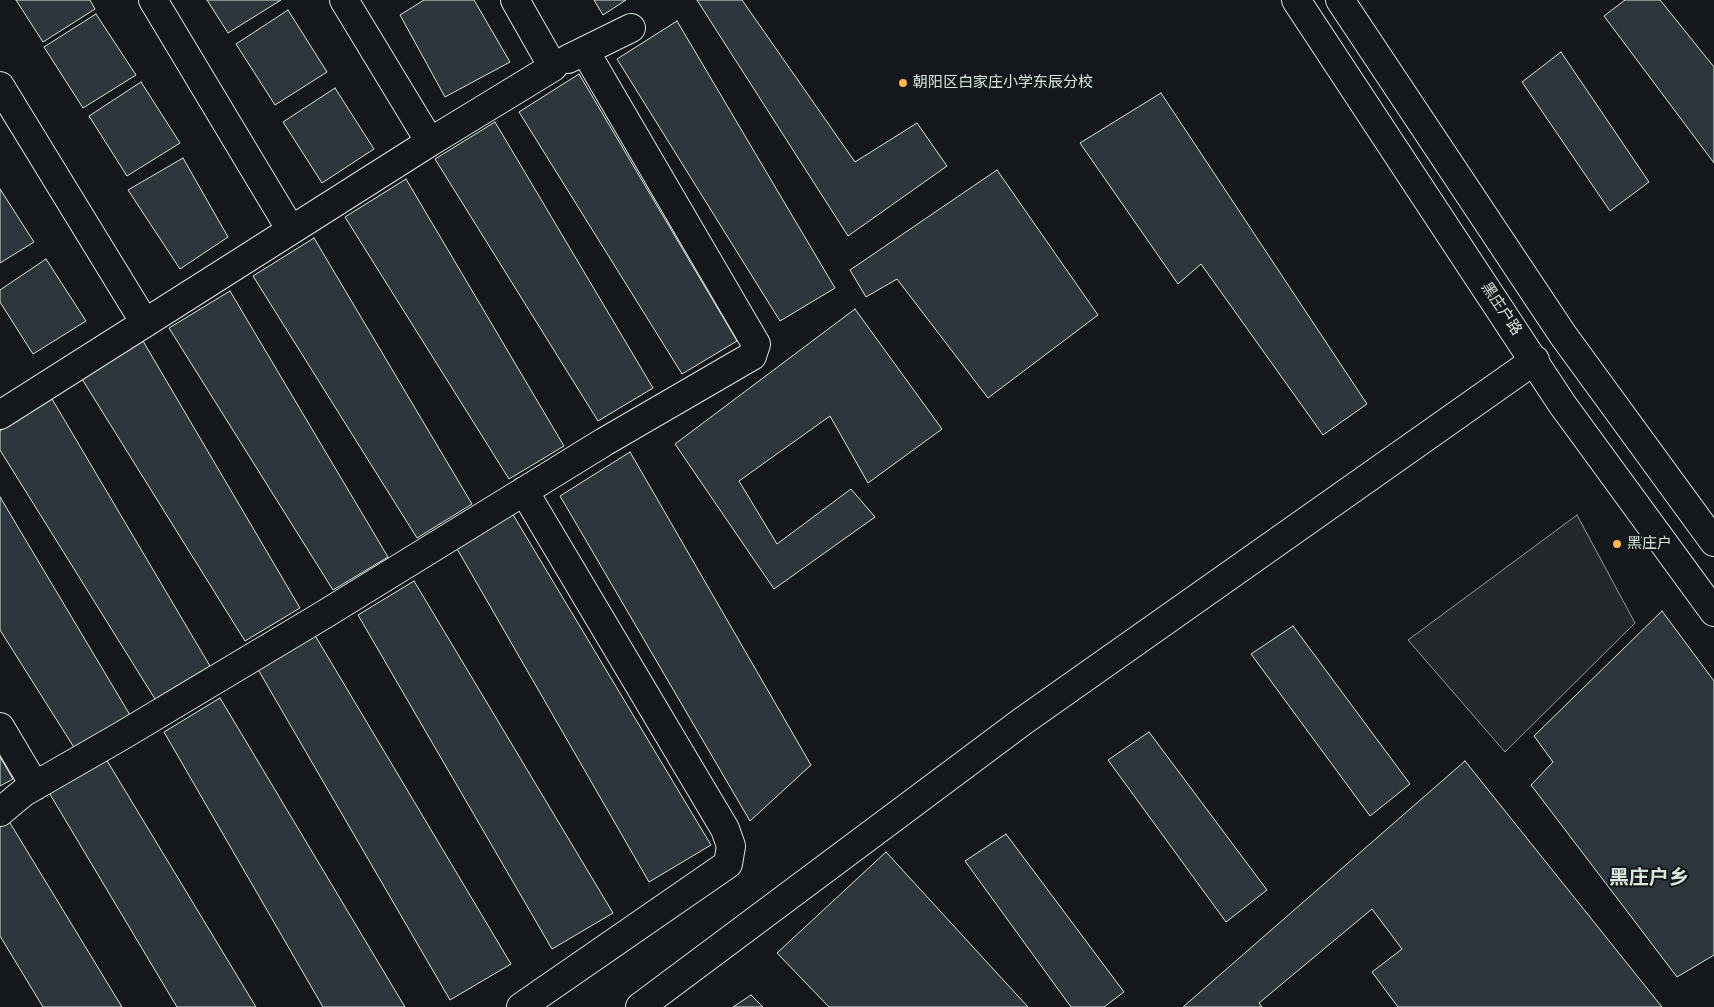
<!DOCTYPE html>
<html>
<head>
<meta charset="utf-8">
<style>
  body { margin:0 }
  canvas { display:block; background:#14181c }
</style>
</head>
<body>
<canvas width="1714" height="1007"></canvas>
<script>
const c = document.querySelector('canvas').getContext('2d');
c.lineJoin = 'round';
function fill(path, color) { c.fillStyle = color; c.fill(path, 'evenodd'); }
const shape = rows => new Path2D(rows.map(r => 'M' + r).join(''));
function strokePath(path, color, width, dash) { c.strokeStyle = color; c.lineWidth = width; c.lineCap = dash ? 'butt' : 'round'; c.setLineDash(dash || []); c.stroke(path); }
function label(font, color, halo, rows, align = 'center') {
  c.font = font + ' "Archivo Narrow","Noto Sans SC",sans-serif'; c.lineWidth = 4; c.setLineDash([]); c.textBaseline = 'middle'; c.strokeStyle = halo; c.fillStyle = color; for (const [text, x, y, turn = 0] of rows) {
    c.save(); c.translate(x, y); c.rotate((+turn || 0) * Math.PI / 180); c.textAlign = isNaN(turn) ? turn : align; if (halo) c.strokeText(text, 0, 0); c.fillText(text, 0, 0); c.restore();
  }
}
const parking = shape([
  [1577,515,1635,623,1505,752,1408,640,1577,515]
]);
fill(parking, '#24282b');
strokePath(parking, '#939e99', 1);
const building = shape([
  [16,0,90,0,95,9,43,42,16,0],
  [207,0,281,0,228,33,207,0],
  [424,0,474,0,510,62,445,97,400,15,424,0],
  [594,0,626,0,603,15,594,0],
  [697,0,742,0,855,162,917,123,947,166,848,236,697,0],
  [1625,0,1660,0,1714,67,1714,163,1604,16,1625,0],
  [288,10,327,72,275,105,236,44,288,10],
  [96,14,136,75,83,108,44,47,96,14],
  [677,21,835,288,780,321,617,59,677,21],
  [1561,52,1649,182,1610,211,1522,82,1561,52],
  [579,74,737,341,682,374,519,112,579,74],
  [141,82,180,143,127,176,89,116,141,82],
  [335,88,374,149,322,183,283,122,335,88],
  [1161,93,1367,404,1323,435,1201,264,1178,284,1080,143,1161,93],
  [495,122,653,388,598,421,435,159,495,122],
  [183,158,228,237,180,269,128,190,183,158],
  [997,170,1098,315,988,398,897,279,866,297,850,270,997,170],
  [406,179,564,446,509,479,345,217,406,179],
  [0,189,34,242,0,263,0,189],
  [314,238,472,504,417,538,253,276,314,238],
  [46,259,86,321,33,354,0,302,0,290,46,259],
  [230,291,388,557,333,590,169,328,230,291],
  [855,309,942,429,868,483,830,416,739,481,777,544,851,489,875,517,774,589,675,444,855,309],
  [143,341,300,608,245,641,82,379,143,341],
  [52,399,210,666,155,699,0,450,0,431,52,399],
  [630,452,811,765,750,821,560,496,630,452],
  [0,497,130,715,75,749,0,630,0,497],
  [512,513,711,845,649,882,456,547,512,513],
  [414,581,613,913,552,949,358,615,414,581],
  [1662,611,1714,681,1714,955,1677,977,1531,785,1553,762,1534,736,1662,611],
  [1293,626,1410,784,1370,816,1251,654,1293,626],
  [313,632,511,964,450,1000,256,666,313,632],
  [220,698,405,1007,323,1007,164,732,220,698],
  [1149,732,1267,890,1226,922,1108,760,1149,732],
  [0,757,13,779,0,786,0,757],
  [106,759,256,1007,177,1007,48,791,106,759],
  [1465,761,1662,1007,1398,1007,1372,972,1402,949,1372,909,1259,1003,1262,1007,1183,1007,1465,761],
  [7,818,122,1007,43,1007,0,936,0,821,7,818],
  [1006,834,1124,992,1104,1007,1071,1007,965,861,1006,834],
  [886,852,1028,1007,829,1007,777,953,886,852],
  [751,995,763,1007,733,1007,751,995]
]);
fill(building, '#2c363c');
strokePath(building, '#d8e6dc', 1);
const minor = shape([
  [153,0,291,230],
  [568,59,631,28],
  [0,86,145,323],
  [430,142,553,67,515,0],
  [0,415,430,142,344,0],
  [0,727,35,786],
  [0,812,24,792,123,735,325,614,604,442,752,356,756,344,585,51],
  [521,1007,728,864,731,846,725,829,524,491],
  [640,1007,1023,721,1535,360]
]);
const tertiary = shape([
  [1296,0,1562,404,1714,612],
  [1340,0,1563,335,1714,542]
]);
strokePath(minor, '#d8e6dc', 30);
strokePath(tertiary, '#d8e6dc', 30);
strokePath(minor, '#14181c', 28);
strokePath(tertiary, '#14181c', 28);
for (const [x, y, r, color] of [
  [903,83,5,"#ffb74d"],
  [1617,544,5,"#ffb74d"]
]) { const dot = new Path2D(); dot.arc(x, y, r, 0, 2 * Math.PI); c.fillStyle = color; c.fill(dot); strokePath(dot, '#14181c', 2); }
label('15px', '#d8e6dc', '#14181c', [
  ["朝阳区白家庄小学东辰分校",913,83],
  ["黑庄户",1627,544]
], 'left');
label('15px', '#d8e6dc', '#14181c', [
  ["黑庄户路",1501,309,56]
]);
label('bold 20px', '#d8e6dc', '#14181c', [
  ["黑庄户乡",1649,879]
]);
</script>
</body>
</html>
